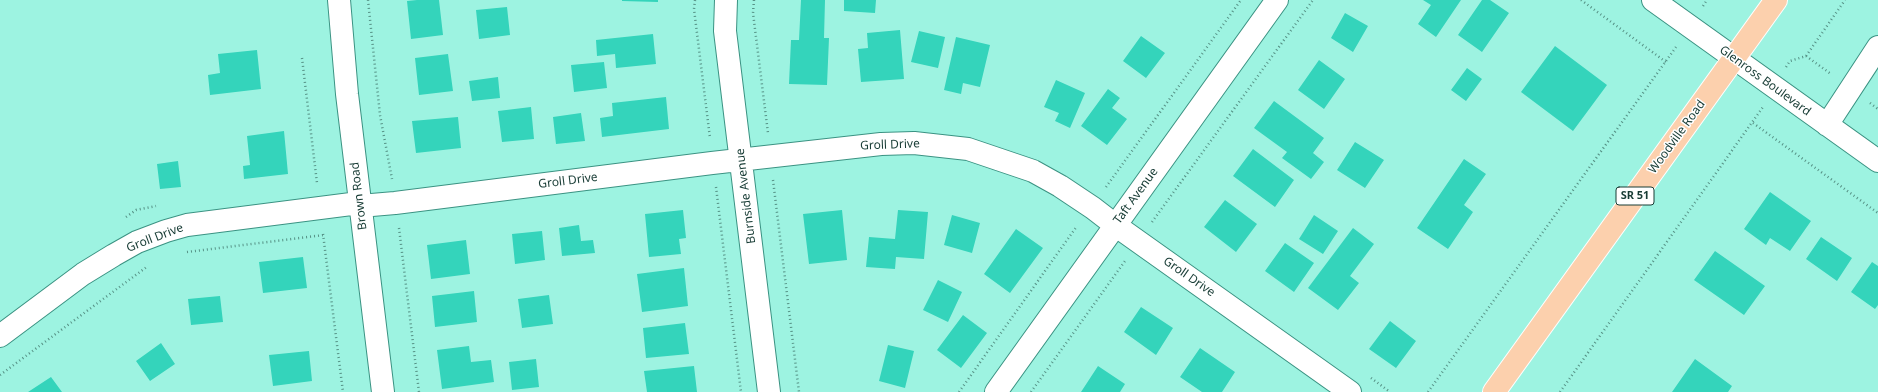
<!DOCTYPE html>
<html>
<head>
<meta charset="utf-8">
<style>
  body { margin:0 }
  canvas { display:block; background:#9df3e1 }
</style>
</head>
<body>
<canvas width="1878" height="392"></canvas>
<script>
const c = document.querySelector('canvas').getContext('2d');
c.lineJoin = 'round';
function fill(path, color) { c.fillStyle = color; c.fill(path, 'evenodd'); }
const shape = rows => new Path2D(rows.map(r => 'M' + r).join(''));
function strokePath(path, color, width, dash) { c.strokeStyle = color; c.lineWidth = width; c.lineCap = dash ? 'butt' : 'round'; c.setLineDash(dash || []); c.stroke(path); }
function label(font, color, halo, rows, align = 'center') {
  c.font = font + ' "Noto Sans",sans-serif'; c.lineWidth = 3; c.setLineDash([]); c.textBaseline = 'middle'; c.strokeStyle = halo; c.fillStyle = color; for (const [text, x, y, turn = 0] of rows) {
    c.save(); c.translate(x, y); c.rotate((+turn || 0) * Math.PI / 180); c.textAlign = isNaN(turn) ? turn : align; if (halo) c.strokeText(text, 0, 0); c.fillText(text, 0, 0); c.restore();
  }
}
fill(shape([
  [417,0,439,0,443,35,411,39,407,1],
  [622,0,658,0,658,2,622,1],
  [801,0,825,0,824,38,829,38,827,85,789,84,791,40,799,40],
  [844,0,876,0,875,13,844,11],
  [1423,0,1461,0,1436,37,1418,24,1431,5],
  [1482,0,1490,0,1509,13,1482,52,1458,35],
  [507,7,510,35,479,39,476,10],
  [1345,13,1368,26,1353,52,1331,38],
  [900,30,904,79,861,82,858,49,868,48,867,33],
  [919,31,945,37,938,68,911,62],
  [653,34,656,64,616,68,615,54,597,56,596,40],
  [1141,36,1165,53,1146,78,1123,61],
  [956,37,990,45,980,87,963,83,961,94,944,90],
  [1555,46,1607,85,1573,131,1521,92],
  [257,50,261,89,210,95,208,75,220,73,218,54],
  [448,54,453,91,419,95,415,58],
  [1319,60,1345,79,1324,109,1298,90],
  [604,62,607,88,574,92,571,65],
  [1467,68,1482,79,1466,101,1451,90],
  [498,77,500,98,472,101,469,81],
  [1056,80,1085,93,1070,128,1055,121,1059,113,1044,107],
  [1108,89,1120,98,1112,108,1127,119,1107,145,1081,126],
  [666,97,669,129,602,137,600,118,613,116,612,103],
  [1274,101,1324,138,1313,153,1324,162,1311,179,1282,158,1287,152,1254,128],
  [531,107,534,139,502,142,498,111],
  [581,113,585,141,556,144,553,117],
  [458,117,461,148,416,153,412,121],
  [284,131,288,174,244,179,243,166,250,165,247,136],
  [1355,142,1384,160,1365,188,1337,170],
  [1253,149,1294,180,1275,207,1233,176],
  [1464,159,1486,174,1464,205,1473,212,1448,249,1417,228],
  [178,161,181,187,160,189,157,164],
  [1770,192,1811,221,1790,251,1770,238,1766,245,1744,229],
  [1225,200,1257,224,1236,252,1204,227],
  [683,210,686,238,679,239,681,254,649,257,645,214],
  [842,210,847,260,809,264,803,214],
  [898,210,928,212,924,259,896,257,895,269,866,267,869,237,895,239],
  [952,215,980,223,972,253,944,245],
  [1314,215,1338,231,1323,254,1299,239],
  [579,225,581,241,593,240,595,253,562,256,559,228],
  [1353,228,1374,244,1350,276,1359,283,1338,310,1308,288],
  [1016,229,1043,248,1010,293,984,274],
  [542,231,545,260,515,264,512,234],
  [1821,237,1852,258,1837,281,1806,259],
  [466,240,470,274,431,279,427,245],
  [1285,243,1314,263,1294,292,1265,271],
  [1715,251,1765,286,1744,315,1694,280],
  [303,257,307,288,263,293,259,262],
  [1872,262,1878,266,1878,305,1875,309,1851,292],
  [684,268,688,306,642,312,637,274],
  [938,280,962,292,948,322,923,310],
  [474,291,477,322,435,327,432,296],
  [549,295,553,324,522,328,518,299],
  [220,296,223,322,191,325,188,299],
  [1141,307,1173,328,1156,355,1124,332],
  [963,315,987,333,961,368,937,350],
  [1390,321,1416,341,1396,368,1369,349],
  [685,323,689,354,646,358,643,328],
  [161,343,175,364,150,381,136,361],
  [888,345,914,351,905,388,879,381],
  [469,346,471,362,491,360,494,382,442,389,437,350],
  [1200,348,1235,372,1222,392,1202,392,1180,377],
  [309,351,312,381,273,386,269,355],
  [536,359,539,387,512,390,509,362],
  [1695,359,1732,386,1728,392,1672,392],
  [694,366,697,392,647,392,644,371],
  [1098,366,1125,384,1120,392,1081,392],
  [51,377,62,392,28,392]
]), '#34d4bb');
const minor = shape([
  [339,0,347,94,383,392],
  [726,0,725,31,769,392],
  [1653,0,1878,161],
  [1827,125,1878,47],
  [360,206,395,203,712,163,881,144,914,143,968,149,1033,171,1060,186,1093,208,1115,225,1350,392],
  [0,336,83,274,114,255,137,242,166,231,187,225,359,203],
  [996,392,1277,0]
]);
const major = shape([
  [1494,392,1776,0]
]);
strokePath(minor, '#3b9383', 24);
strokePath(major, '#fff', 24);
strokePath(shape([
  [368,0,380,115,392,179],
  [695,0,694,9,710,138],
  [754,0,753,13,768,133],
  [1581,0,1666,62],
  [1703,6,1707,0],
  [1806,56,1831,74],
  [302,58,317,183],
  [1786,67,1790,61,1806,56,1845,0],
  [1870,103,1878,109],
  [1753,123,1878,213],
  [773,180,799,392],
  [716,187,741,392],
  [1106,187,1241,0],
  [126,217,136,210,156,206],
  [1152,222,1313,0],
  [399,228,419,392],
  [323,234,343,392],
  [187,252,324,235],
  [0,375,148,266],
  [1371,378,1390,392],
  [959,392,1077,226],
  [1031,392,1125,261],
  [1428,392,1676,47],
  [1560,392,1763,107]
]), '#569286', 2.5, [1, 3]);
strokePath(minor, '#fff', 22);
strokePath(major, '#fcd0ad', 22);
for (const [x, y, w] of [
  [1635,196,38]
]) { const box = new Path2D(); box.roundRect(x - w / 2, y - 9, w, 18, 3); c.fillStyle = '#fff'; c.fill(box); strokePath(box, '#183c35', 1); }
label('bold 11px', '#183c35', null, [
  ["SR 51",1635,196]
]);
label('12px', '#183c35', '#fff', [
  ["Glenross Boulevard",1765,81,36],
  ["Woodville Road",1677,137,-54],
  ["Groll Drive",890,145,-2],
  ["Groll Drive",568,181,-7],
  ["Brown Road",359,196,-97],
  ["Burnside Avenue",746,196,-97],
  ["Taft Avenue",1136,196,-54],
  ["Groll Drive",155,238,-21],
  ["Groll Drive",1189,277,35]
]);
</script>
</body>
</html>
